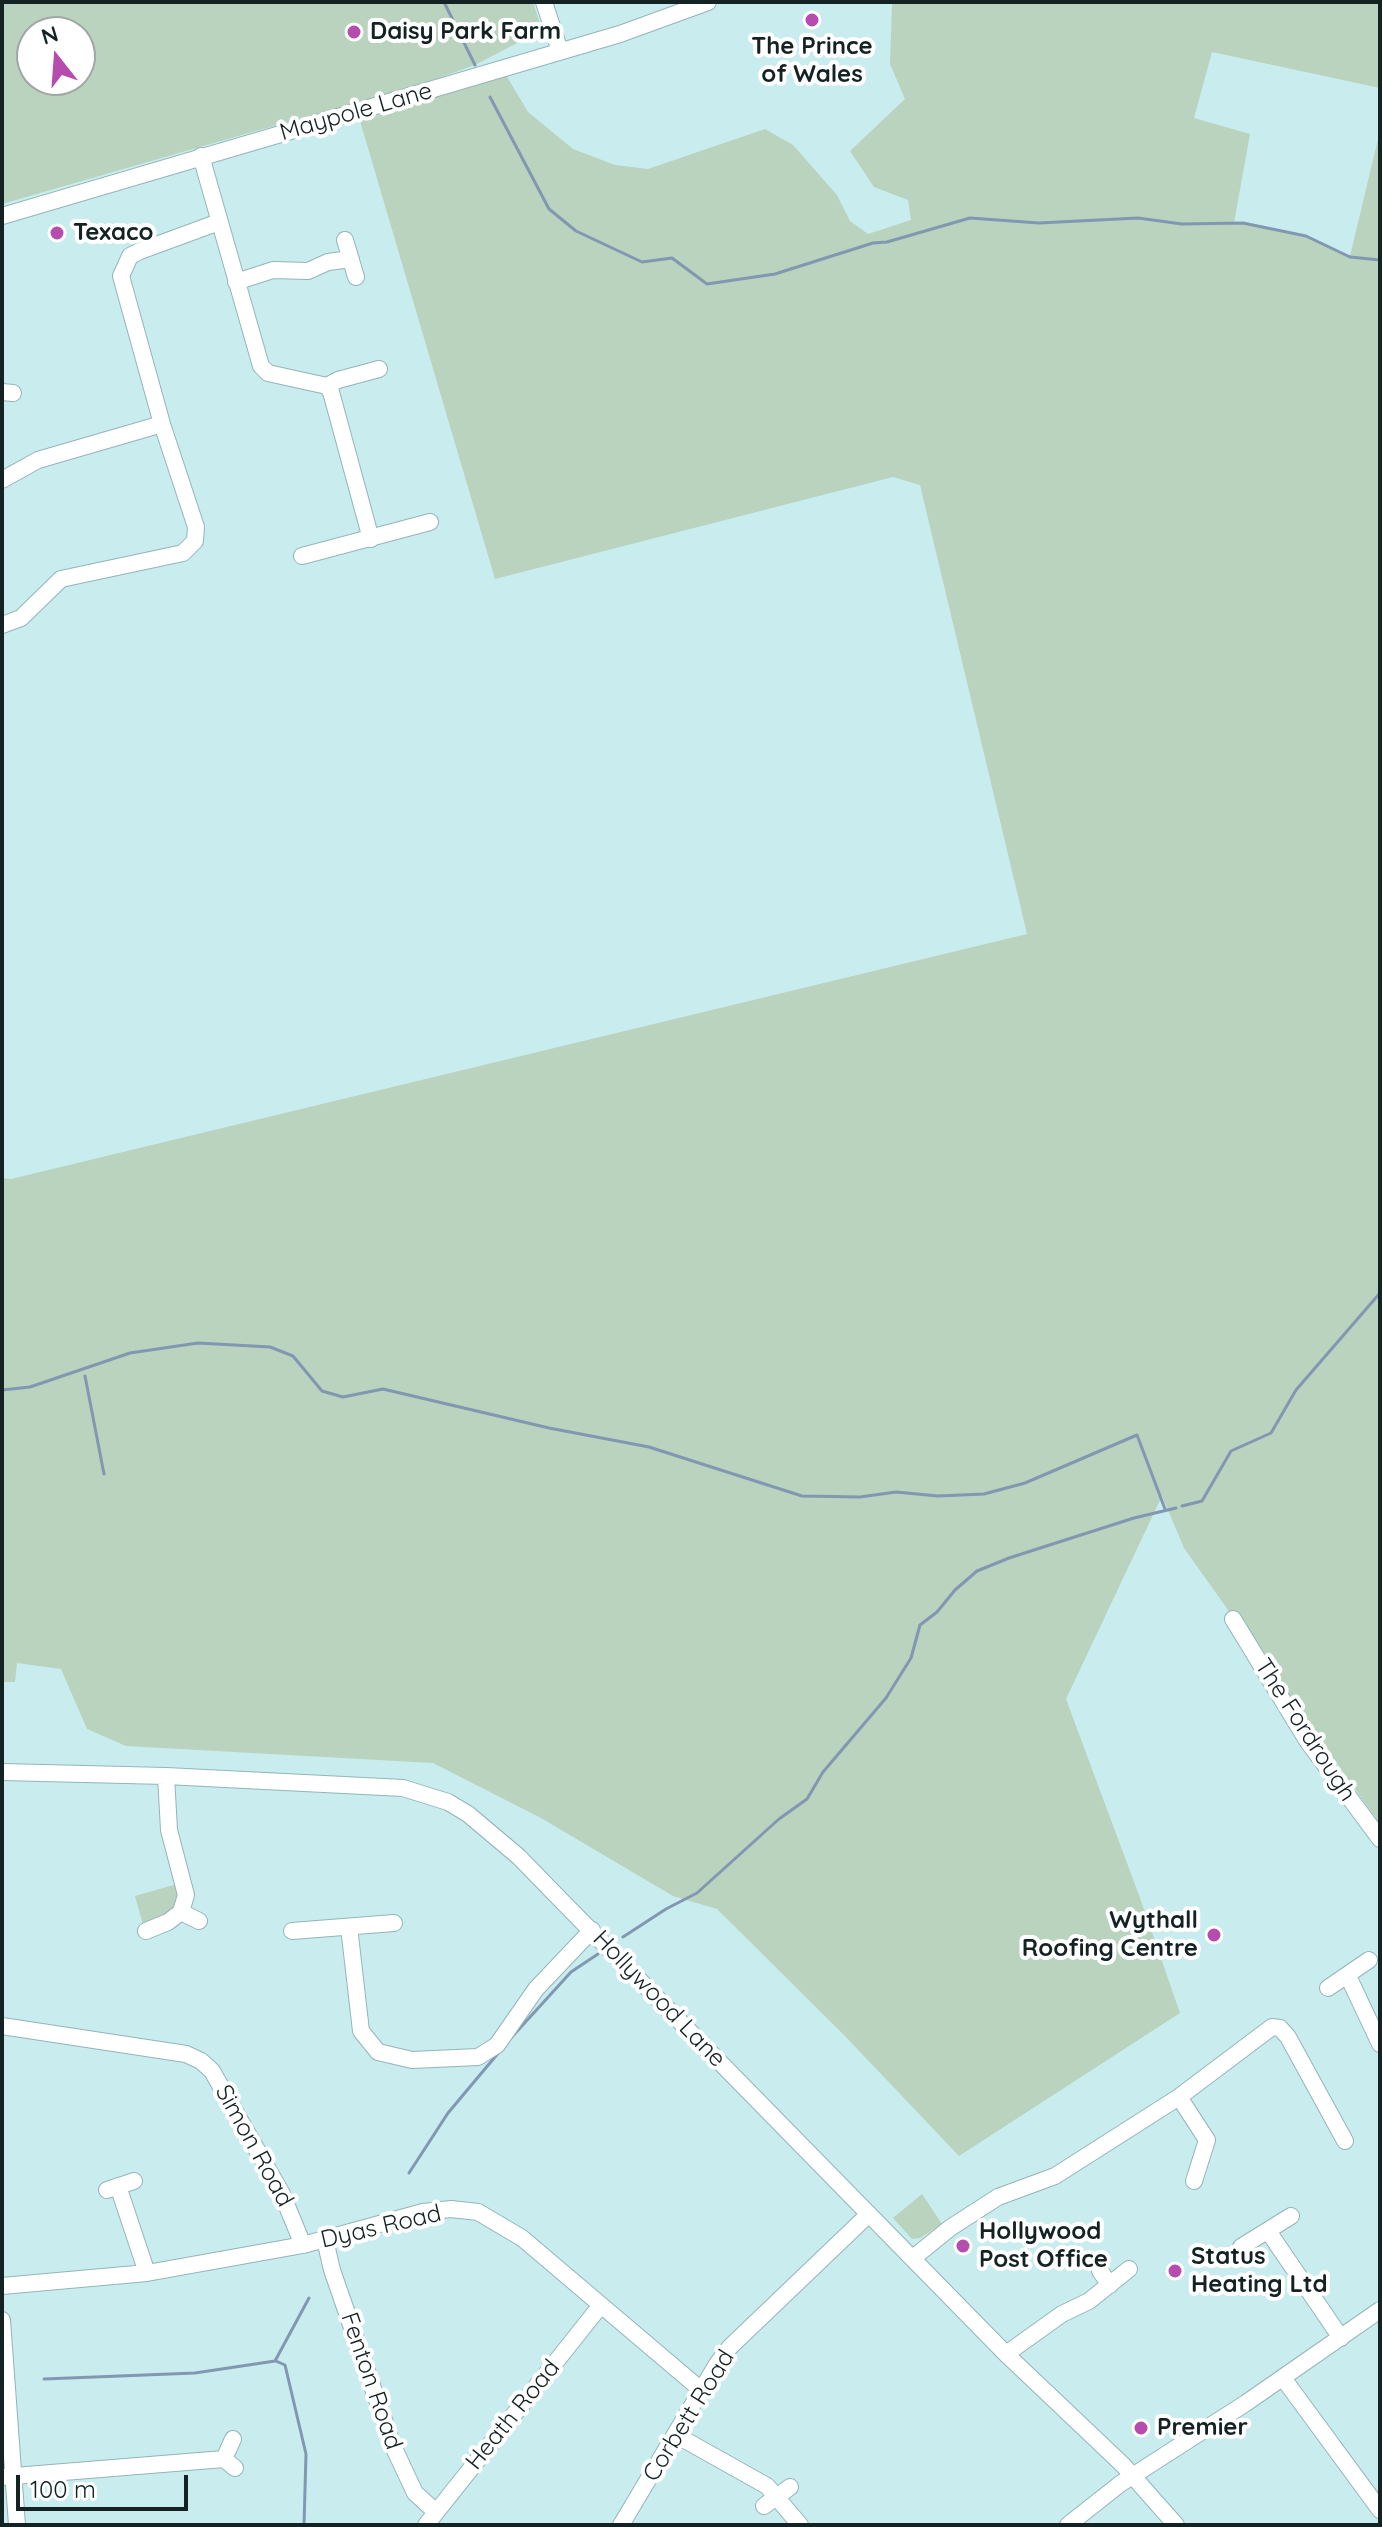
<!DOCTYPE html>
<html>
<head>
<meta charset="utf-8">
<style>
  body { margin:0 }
  #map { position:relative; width:1382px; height:2527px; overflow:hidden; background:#c9ecef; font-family:Quicksand,sans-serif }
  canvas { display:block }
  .frame { position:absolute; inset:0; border:4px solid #142223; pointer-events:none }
  .north { position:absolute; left:16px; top:16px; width:80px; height:80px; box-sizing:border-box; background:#fff; border:2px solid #a1a7a7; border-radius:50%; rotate:343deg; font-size:22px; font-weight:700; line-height:32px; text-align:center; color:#142223 }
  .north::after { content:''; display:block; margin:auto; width:28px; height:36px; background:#b64cad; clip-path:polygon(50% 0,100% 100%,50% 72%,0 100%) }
  .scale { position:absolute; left:16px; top:2475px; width:172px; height:36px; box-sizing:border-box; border:4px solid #142223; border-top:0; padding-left:10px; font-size:24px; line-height:28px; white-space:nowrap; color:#142223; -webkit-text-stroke:6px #fff; paint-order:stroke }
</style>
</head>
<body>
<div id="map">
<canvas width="1382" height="2527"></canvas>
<div class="frame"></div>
<div class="north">N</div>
<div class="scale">100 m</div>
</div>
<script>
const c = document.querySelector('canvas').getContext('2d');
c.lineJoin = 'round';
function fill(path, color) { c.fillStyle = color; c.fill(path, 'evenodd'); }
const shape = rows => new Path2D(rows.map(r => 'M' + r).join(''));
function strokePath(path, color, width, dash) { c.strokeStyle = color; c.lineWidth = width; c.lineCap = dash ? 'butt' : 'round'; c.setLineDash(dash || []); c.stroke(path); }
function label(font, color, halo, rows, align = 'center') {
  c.font = font + ' Quicksand,sans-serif'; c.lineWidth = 8; c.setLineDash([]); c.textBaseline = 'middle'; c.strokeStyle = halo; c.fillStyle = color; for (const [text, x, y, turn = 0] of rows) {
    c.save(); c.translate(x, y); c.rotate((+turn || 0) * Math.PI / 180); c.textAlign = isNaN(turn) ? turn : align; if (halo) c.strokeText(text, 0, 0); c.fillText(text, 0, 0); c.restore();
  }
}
fill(shape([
  [2,2,533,2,542,30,475,65,399,92,252,132,2,204],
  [32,32,80,32,80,80,32,80],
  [896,2,1380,2,1380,88,1212,52,1194,118,1250,134,1234,223,1243,223,1306,236,1350,256,1380,131,1380,1824,1184,1548,1162,1496,1066,1699,1140,1898,1180,2013,959,2156,843,2034,717,1909,673,1896,541,1818,433,1763,126,1746,87,1729,61,1669,17,1663,15,1682,2,1682,2,1178,11,1179,1027,934,920,485,893,477,495,579,360,121,506,75,528,112,573,149,615,165,648,169,765,129,793,145,837,195,850,221,868,234,911,220,908,200,874,187,850,151,905,99,890,64,892,4],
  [177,1884,179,1897,174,1911,143,1925,135,1896],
  [922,2194,942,2224,920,2238,912,2239,893,2218]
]), '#b9d3be');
strokePath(shape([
  [444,2,475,65],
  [490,97,549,209,576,231,642,262,672,258,707,284,775,274,873,243,887,242,970,218,1039,223,1138,218,1182,224,1243,223,1306,236,1350,257,1380,260],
  [85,1376,104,1474],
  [2,1390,30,1387,130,1353,198,1343,270,1347,293,1356,322,1391,343,1397,383,1389,549,1428,649,1447,802,1496,860,1497,896,1492,938,1496,984,1494,1025,1483,1137,1435,1165,1509],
  [1182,1506,1202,1501,1231,1451,1271,1433,1296,1390,1380,1293],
  [623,1937,666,1909,697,1893,779,1819,807,1799,823,1772,886,1698,911,1658,920,1625,937,1612,955,1590,977,1571,1009,1558,1134,1518,1176,1508],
  [510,2039,571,1972,598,1954],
  [409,2173,448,2113,500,2051],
  [276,2361,285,2365,306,2454,304,2525],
  [44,2379,195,2373,275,2361,309,2298]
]), '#8197b2', 3);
const minor = shape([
  [544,2,560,51],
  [201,156,261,366,268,373,327,386,331,392,371,539],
  [2,216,620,34,708,2],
  [345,240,356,277],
  [236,282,273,270,308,271,328,262,351,259],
  [327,386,338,380,379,369],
  [2,392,13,393],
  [2,480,38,460,162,424],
  [302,556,430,522],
  [2,625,21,618,61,579,183,553,195,541,196,527,162,424,121,276,130,256,140,251,219,222],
  [1233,1619,1308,1742,1380,1839],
  [2,1772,166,1776,403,1788,448,1802,468,1814,519,1857,553,1892,1006,2354,1123,2465,1176,2525],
  [181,1912,199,1921],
  [349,1927,361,2031,378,2052,412,2060,478,2057,497,2045,536,1989,592,1930],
  [146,1931,168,1922,181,1912,186,1895,169,1830,166,1776],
  [292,1931,394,1923],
  [1348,1976,1380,2044],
  [1328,1988,1369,1960],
  [2,2026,186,2054,201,2061,212,2071,282,2194,303,2245],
  [1179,2097,1207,2140,1194,2181],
  [118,2186,147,2273],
  [107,2190,134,2181],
  [1268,2231,1341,2338],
  [325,2240,332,2270,393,2446,415,2493,436,2512],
  [1241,2247,1291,2216],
  [913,2258,950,2228,998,2197,1055,2176,1179,2097,1272,2027,1280,2028,1288,2037,1345,2141],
  [1100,2271,1110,2285],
  [2,2286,147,2273,303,2245,423,2212,451,2209,478,2212,522,2238,700,2389],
  [2,2320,17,2525],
  [1006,2354,1062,2314,1089,2301,1129,2269],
  [1283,2378,1380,2510],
  [676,2435,767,2486,800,2525],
  [233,2439,224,2459,235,2468],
  [2,2477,224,2459],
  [764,2506,790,2487],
  [426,2525,601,2305],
  [621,2525,717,2364,730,2347,869,2214],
  [1068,2525,1120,2484,1246,2403,1380,2310]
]);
strokePath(minor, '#93b5b8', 18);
strokePath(minor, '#fff', 16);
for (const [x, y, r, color] of [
  [812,20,8,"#b64cad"],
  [354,32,8,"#b64cad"],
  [57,233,8,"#b64cad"],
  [1214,1935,8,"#b64cad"],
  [963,2246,8,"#b64cad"],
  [1175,2271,8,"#b64cad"],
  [1141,2428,8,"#b64cad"]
]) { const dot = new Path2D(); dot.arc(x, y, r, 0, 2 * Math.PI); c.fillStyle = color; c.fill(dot); strokePath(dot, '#fff', 3); }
label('bold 24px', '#142223', '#fff', [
  ["Daisy Park Farm",370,32],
  ["The Prince",812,47,"center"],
  ["of Wales",812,75,"center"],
  ["Texaco",73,233],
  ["Wythall",1198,1921,"right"],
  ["Roofing Centre",1198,1949,"right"],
  ["Hollywood",979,2232],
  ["Post Office",979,2260],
  ["Status",1191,2257],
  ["Heating Ltd",1191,2285],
  ["Premier",1157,2428]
], 'left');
label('24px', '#142223', '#fff', [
  ["Maypole Lane",356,112,-16],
  ["The Fordrough",1305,1730,57],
  ["Hollywood Lane",659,1999,46],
  ["Simon Road",254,2146,61],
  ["Dyas Road",381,2227,-13],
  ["Fenton Road",371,2381,71],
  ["Heath Road",513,2415,-51],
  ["Corbett Road",689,2416,-58]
]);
</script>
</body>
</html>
